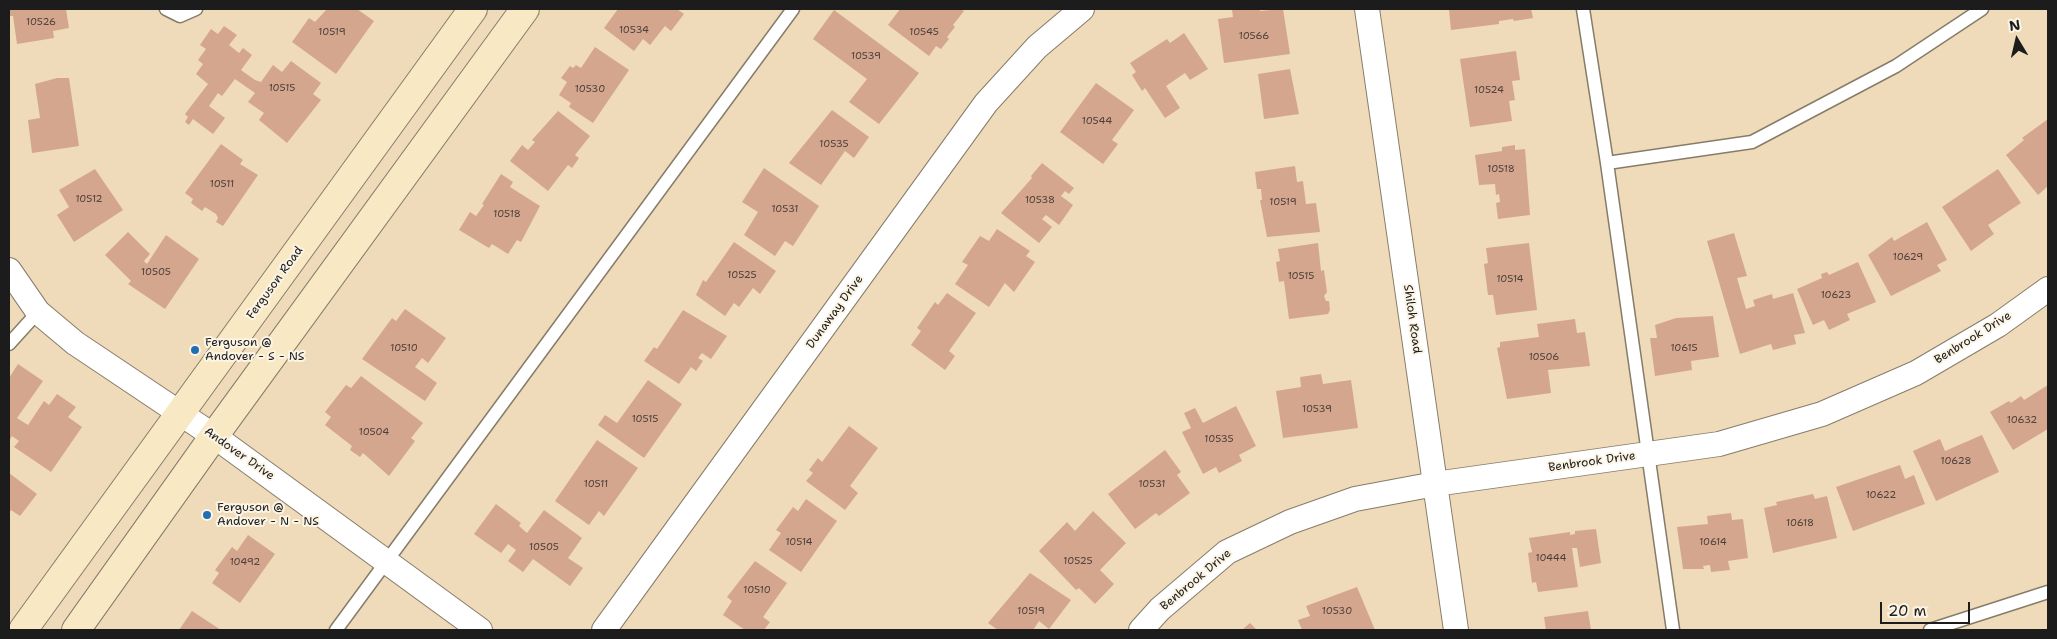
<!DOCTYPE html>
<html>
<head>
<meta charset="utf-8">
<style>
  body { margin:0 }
  #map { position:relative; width:2057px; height:639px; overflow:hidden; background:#efdbb9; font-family:"Shantell Sans",sans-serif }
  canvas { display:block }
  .frame { position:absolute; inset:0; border:10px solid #1c1c1c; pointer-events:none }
  .north { position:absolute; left:1992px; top:15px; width:50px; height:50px; -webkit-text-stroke:4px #fcf5e5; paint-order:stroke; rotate:351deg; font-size:14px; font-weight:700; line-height:20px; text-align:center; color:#1c1c1c }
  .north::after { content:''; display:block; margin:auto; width:18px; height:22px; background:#1c1c1c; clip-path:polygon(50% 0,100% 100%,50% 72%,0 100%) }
  .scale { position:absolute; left:1880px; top:602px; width:90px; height:22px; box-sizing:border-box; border:2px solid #1c1c1c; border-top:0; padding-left:6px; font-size:15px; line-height:18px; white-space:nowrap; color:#1c1c1c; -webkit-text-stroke:4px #fcf5e5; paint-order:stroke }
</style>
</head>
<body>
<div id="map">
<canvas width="2057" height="639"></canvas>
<div class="frame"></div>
<div class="north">N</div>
<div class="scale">20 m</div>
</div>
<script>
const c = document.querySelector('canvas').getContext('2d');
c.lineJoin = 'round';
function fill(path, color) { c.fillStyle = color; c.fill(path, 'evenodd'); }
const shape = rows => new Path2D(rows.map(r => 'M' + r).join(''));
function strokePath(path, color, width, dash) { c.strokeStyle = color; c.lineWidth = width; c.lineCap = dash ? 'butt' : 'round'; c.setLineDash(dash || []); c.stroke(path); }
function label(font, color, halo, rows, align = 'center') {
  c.font = font + ' "Shantell Sans",sans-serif'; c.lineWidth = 4; c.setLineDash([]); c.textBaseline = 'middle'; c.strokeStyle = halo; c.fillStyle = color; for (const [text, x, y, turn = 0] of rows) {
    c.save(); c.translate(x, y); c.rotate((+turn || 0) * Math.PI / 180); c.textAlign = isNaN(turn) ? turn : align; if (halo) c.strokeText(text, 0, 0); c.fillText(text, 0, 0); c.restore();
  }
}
fill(shape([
  [9,9,66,9,69,28,53,31,54,38,17,44,13,16,9,16],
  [327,9,357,9,374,21,336,74,292,42,309,18,315,22],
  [618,9,677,9,684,14,671,31,665,26,650,45,643,39,634,51,604,28],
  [900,9,960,9,964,11,953,25,955,27,947,37,949,39,941,49,936,46,929,56,888,25],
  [1240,9,1260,9,1260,11,1283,9,1290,54,1224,63,1218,19,1233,17,1232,10],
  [1449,9,1531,9,1533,18,1514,21,1513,19,1499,21,1499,24,1451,30],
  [834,10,919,73,879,124,849,102,867,79,813,39],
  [224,26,237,35,229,45,239,53,243,48,252,55,241,70,255,80,261,82,273,65,282,72,291,61,321,83,313,94,321,100,287,143,259,120,264,113,248,102,255,93,235,79,222,96,218,93,209,106,225,118,213,134,193,119,189,125,185,122,188,117,185,114,208,84,196,74,203,64,198,60,206,49,200,45,211,29,218,34],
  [1184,33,1208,69,1190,80,1185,73,1166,86,1180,108,1165,118,1145,88,1142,91,1132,75,1136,72,1130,63,1167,39,1170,43],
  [595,47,629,70,593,123,569,107,571,103,559,95,567,82,561,78,570,66,573,68,576,65,581,68],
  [1516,51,1520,80,1512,81,1515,100,1509,101,1512,121,1470,127,1460,59],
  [1290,69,1299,114,1264,119,1258,74],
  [57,78,69,78,79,146,32,153,28,120,40,118,35,84],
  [1096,83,1134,110,1112,140,1118,144,1103,164,1060,132],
  [832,110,869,137,854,158,845,151,821,185,789,163],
  [558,111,590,136,575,155,579,158,572,168,568,165,548,191,510,161,522,145,528,150,535,142,532,140],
  [2048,119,2048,186,2038,195,2006,155,2024,140,2022,138],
  [221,144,243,160,240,164,258,175,223,226,216,222,218,218,216,214,205,207,202,211,191,203,193,199,185,193],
  [1515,145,1515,150,1525,149,1530,215,1498,219,1496,203,1500,202,1499,194,1496,195,1495,184,1479,185,1475,155,1502,151,1502,147],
  [1042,163,1074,188,1069,194,1065,191,1061,196,1073,205,1059,225,1046,215,1042,219,1052,227,1039,243,1001,213,1032,178,1031,176],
  [1295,166,1297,182,1303,181,1306,204,1316,203,1320,232,1267,237,1260,200,1262,200,1261,189,1257,189,1255,172],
  [764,168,819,206,793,246,785,241,775,256,744,235,758,212,742,202],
  [95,169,123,210,74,242,57,215,69,207,59,190],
  [1998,169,2021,203,1988,225,1994,234,1971,251,1942,207],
  [501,174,513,182,510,187,540,206,521,242,517,240,508,254,492,244,489,248,459,230,470,212,476,216,484,205,482,204],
  [1927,222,1947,260,1937,265,1941,271,1891,296,1868,255,1892,237,1894,241],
  [997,229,1030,251,1026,256,1035,262,1014,292,1005,283,989,307,955,284,968,265,962,262,980,236,989,241],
  [128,232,150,254,144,261,147,264,166,235,199,259,165,309,128,284,131,281,105,255],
  [1734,233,1747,276,1737,278,1746,309,1755,306,1753,300,1772,294,1773,299,1793,293,1805,333,1794,335,1796,344,1773,350,1771,344,1740,354,1707,241],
  [734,242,776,271,760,294,753,288,739,307,734,303,725,316,696,295,703,280,706,282],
  [1318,243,1321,271,1324,270,1327,292,1324,296,1326,301,1329,301,1330,310,1328,314,1289,319,1284,281,1279,282,1276,262,1280,261,1278,249],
  [1529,243,1537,310,1496,315,1493,295,1488,295,1484,264,1488,263,1486,248],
  [1858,262,1876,302,1847,314,1850,320,1829,330,1824,320,1813,325,1797,289,1822,278,1821,274,1827,272,1829,275],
  [947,293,976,313,949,351,955,356,945,370,911,345,921,331,917,328,935,302,938,305],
  [405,309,446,338,428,363,422,358,415,367,437,383,425,401,362,359,392,318,396,321],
  [683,310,727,336,711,359,702,353,698,358,703,361,696,371,691,367,679,384,644,361,654,347,657,349],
  [1713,316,1719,357,1691,361,1692,370,1655,376,1650,338,1657,338,1655,325,1676,318],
  [1575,319,1577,333,1585,332,1590,366,1548,370,1551,393,1507,399,1497,348,1500,347,1500,342,1539,337,1537,324],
  [18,364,43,381,17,418,28,425,44,401,49,405,57,394,76,407,68,417,82,427,51,472,14,447,19,441,12,436,9,441,9,378],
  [1321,374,1323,384,1351,380,1358,428,1283,438,1276,391,1301,387,1300,377],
  [361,376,423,423,411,438,415,441,389,476,363,453,360,457,350,450,352,446,325,425,331,417,325,412,346,385,351,388],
  [648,380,682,404,644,458,598,425,605,415,617,423],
  [2048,385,2048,429,2013,450,1990,412,2009,401,2011,403,2021,396,2024,400],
  [1236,406,1256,446,1239,455,1242,461,1219,473,1216,467,1203,474,1182,432,1191,428,1184,413,1195,408,1203,423],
  [849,426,878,448,850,486,858,493,845,510,806,481,813,473,809,470,818,458,822,462],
  [1982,435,1999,472,1936,501,1913,451,1940,439,1945,451],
  [597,440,638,468,604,516,599,511,589,525,555,501],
  [1165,450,1181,472,1177,475,1190,493,1159,516,1156,513,1135,529,1108,494],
  [1900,465,1905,479,1914,475,1925,504,1853,531,1836,487],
  [9,473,37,494,20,516,11,510,9,514],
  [1813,494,1815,499,1827,496,1837,538,1773,553,1764,508,1777,505,1776,502],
  [806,499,837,521,801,572,769,550,781,533,776,530,793,507,798,511],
  [496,504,521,523,519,526,527,533,544,510,582,538,568,558,583,568,570,586,533,559,523,572,508,561,516,550,508,544,501,553,474,534],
  [1093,511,1126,543,1100,570,1114,584,1095,604,1079,588,1076,590,1039,551,1067,522,1075,531],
  [1731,513,1732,520,1743,519,1748,558,1728,561,1730,570,1711,572,1710,565,1703,566,1704,569,1683,569,1677,527,1708,524,1707,516],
  [1596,529,1601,563,1580,567,1577,548,1572,548,1578,587,1538,592,1536,582,1532,583,1528,553,1532,552,1529,538,1570,532,1570,535,1575,534,1575,531],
  [248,535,275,554,240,603,212,583,219,573,215,570,232,547,237,551],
  [755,561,787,583,763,617,770,622,764,630,745,630,723,615,732,601,727,597],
  [1030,573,1071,600,1049,629,1039,621,1033,630,998,630,988,623],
  [1357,587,1375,630,1302,630,1298,620,1310,616,1306,606],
  [192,611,221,630,179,630],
  [1588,611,1591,630,1546,630,1544,617],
  [1250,623,1257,630,1242,630]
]), '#d4a68e');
const service = shape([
  [166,9,180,16,196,9],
  [1583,9,1607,163,1673,630],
  [1607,163,1752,142,1896,66,1982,9],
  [9,344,38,312],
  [336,630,793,9],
  [1930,630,2048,592]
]);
const minor = shape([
  [1367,9,1456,630],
  [9,270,38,312,75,343,214,436,480,630],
  [604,630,986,103,1037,47,1082,9],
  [1141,630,1160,609,1227,552,1290,522,1355,499,1435,484,1719,444,1822,414,1916,373,1998,325,2048,289]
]);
const secondary = shape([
  [23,630,473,9],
  [76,630,214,436,525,9]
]);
strokePath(service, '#867c6a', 15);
strokePath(minor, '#867c6a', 26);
strokePath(secondary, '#867c6a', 30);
strokePath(service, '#fff', 12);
strokePath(minor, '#fff', 24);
strokePath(secondary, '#f8e8c3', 28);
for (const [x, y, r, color] of [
  [195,350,5,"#1f6fb2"],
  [207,515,5,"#1f6fb2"]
]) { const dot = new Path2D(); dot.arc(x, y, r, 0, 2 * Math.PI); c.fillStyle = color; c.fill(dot); strokePath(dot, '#fcf5e5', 2); }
label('10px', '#4a3e38', null, [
  ["10526",41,22],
  ["10534",634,30],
  ["10519",332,32],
  ["10545",924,32],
  ["10566",1254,36],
  ["10539",866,56],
  ["10515",282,88],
  ["10530",590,89],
  ["10524",1489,90],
  ["10544",1097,121],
  ["10535",834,144],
  ["10518",1501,169],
  ["10511",222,184],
  ["10512",89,199],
  ["10538",1040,200],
  ["10519",1283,202],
  ["10531",785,209],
  ["10518",507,214],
  ["10629",1908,257],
  ["10505",156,272],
  ["10525",742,275],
  ["10515",1301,276],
  ["10514",1510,279],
  ["10623",1836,295],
  ["10510",404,348],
  ["10615",1684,348],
  ["10506",1544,357],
  ["10539",1317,409],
  ["10515",645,419],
  ["10632",2022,420],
  ["10504",374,432],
  ["10535",1219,439],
  ["10628",1956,461],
  ["10511",596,484],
  ["10531",1152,484],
  ["10622",1881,495],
  ["10618",1800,523],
  ["10514",799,542],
  ["10614",1713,542],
  ["10505",544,547],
  ["10444",1551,558],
  ["10525",1078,561],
  ["10492",245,562],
  ["10510",757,590],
  ["10519",1031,611],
  ["10530",1337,611]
]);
label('12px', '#1c1c1c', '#fcf5e5', [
  ["Ferguson Road",275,283,-54],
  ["Dunaway Drive",835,312,-54],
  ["Shiloh Road",1412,319,82],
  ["Benbrook Drive",1973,338,-32],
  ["Andover Drive",239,454,35],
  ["Benbrook Drive",1592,462,-8],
  ["Benbrook Drive",1196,580,-40]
]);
label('12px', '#1c1c1c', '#fcf5e5', [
  ["Ferguson @",205,343],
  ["Andover - S - NS",205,357],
  ["Ferguson @",217,508],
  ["Andover - N - NS",217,522]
], 'left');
</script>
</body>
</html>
